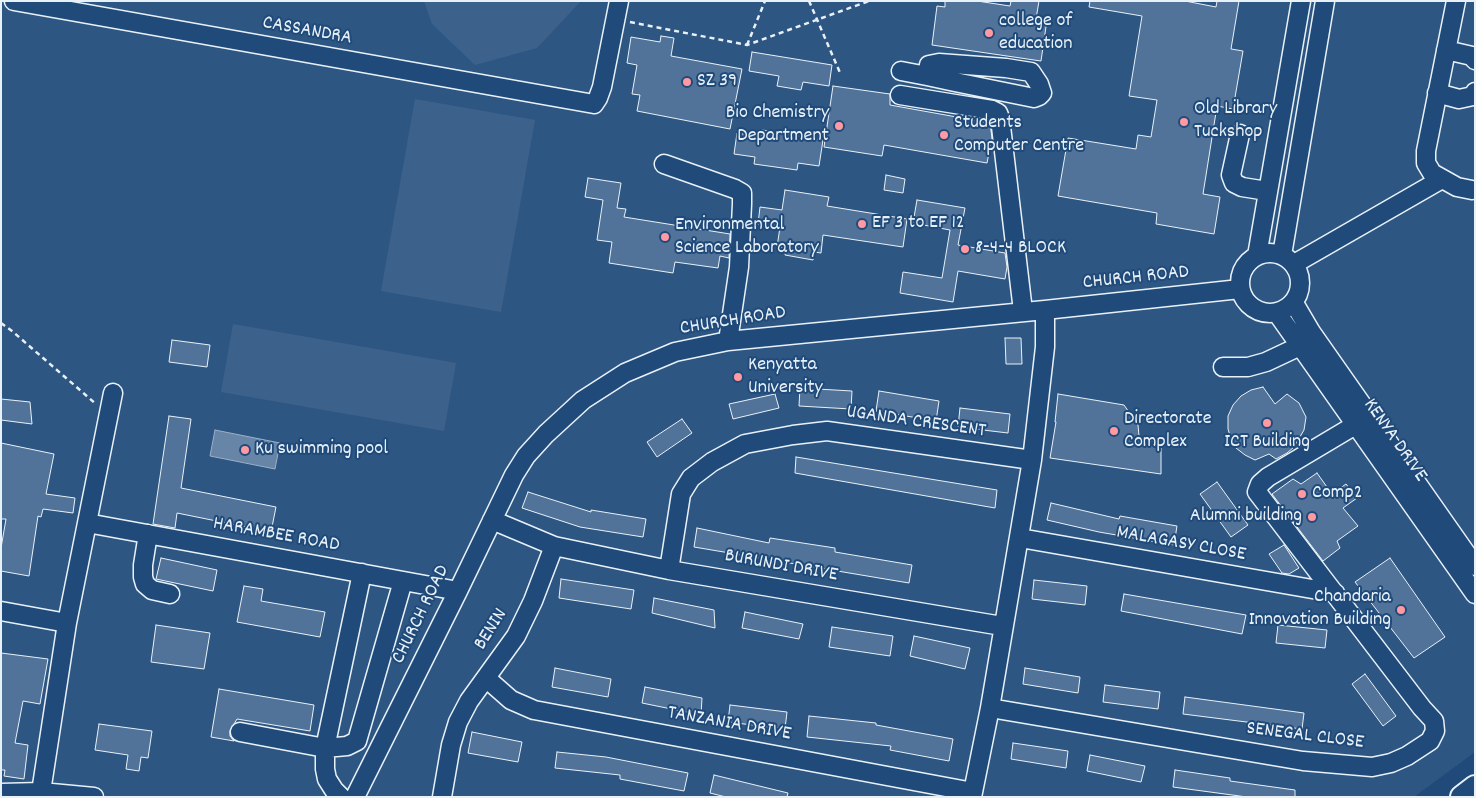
<!DOCTYPE html>
<html>
<head>
<meta charset="utf-8">
<style>
  body { margin:0 }
  #map { position:relative; width:1476px; height:798px; overflow:hidden; background:#1f4a7a; font-family:Dekko,sans-serif }
  canvas { display:block }
  .frame { position:absolute; inset:0; border:2px solid #e8f1f8; pointer-events:none }
</style>
</head>
<body>
<div id="map">
<canvas width="1476" height="798"></canvas>
<div class="frame"></div>
</div>
<script>
const c = document.querySelector('canvas').getContext('2d');
c.lineJoin = 'round';
function fill(path, color) { c.fillStyle = color; c.fill(path, 'evenodd'); }
const shape = rows => new Path2D(rows.map(r => 'M' + r).join(''));
function strokePath(path, color, width, dash) { c.strokeStyle = color; c.lineWidth = width; c.lineCap = dash ? 'butt' : 'round'; c.setLineDash(dash || []); c.stroke(path); }
function label(font, color, halo, rows, align = 'center') {
  c.font = font + ' Dekko,sans-serif'; c.lineWidth = 4; c.setLineDash([]); c.textBaseline = 'middle'; c.strokeStyle = halo; c.fillStyle = color; for (const [text, x, y, turn = 0] of rows) {
    c.save(); c.translate(x, y); c.rotate((+turn || 0) * Math.PI / 180); c.textAlign = isNaN(turn) ? turn : align; if (halo) c.strokeText(text, 0, 0); c.fillText(text, 0, 0); c.restore();
  }
}
fill(shape([
  [1,1,1475,1,1475,752,1414,797,1,797]
]), '#2e5683');
fill(shape([
  [424,1,581,1,537,48,475,65,432,24],
  [415,99,535,120,501,312,381,291],
  [233,324,456,363,444,431,221,392]
]), '#3c628c');
const water = shape([
  [215,430,280,443,275,469,210,456,215,430]
]);
fill(water, '#6685a7');
strokePath(water, '#9ab0c7', 1);
const building = shape([
  [945,1,977,1,1010,6,1011,1,1039,1,1036,19,1047,20,1041,61,932,45,937,6,945,7,945,1],
  [1090,1,1185,1,1216,7,1217,1,1239,1,1231,49,1243,51,1233,109,1217,106,1203,194,1220,197,1214,234,1156,224,1157,213,1058,196,1068,138,1136,149,1138,135,1151,137,1157,100,1129,96,1142,16,1089,7,1090,1],
  [661,36,674,38,671,56,742,69,730,129,637,111,640,95,632,94,637,65,627,63,631,37,660,42,661,36],
  [752,52,832,65,829,86,803,82,801,90,777,86,779,76,749,71,752,52],
  [833,86,890,94,890,105,990,123,992,138,987,163,884,145,882,156,824,147,833,86],
  [762,130,823,140,819,166,798,163,797,170,754,164,755,157,734,154,737,133,761,137,762,130],
  [886,175,905,179,903,193,884,190,886,175],
  [588,178,621,183,617,208,626,209,624,217,730,234,729,258,720,256,718,268,675,262,673,273,609,263,612,242,597,240,603,200,585,197,588,178],
  [785,190,829,197,827,206,907,219,903,247,823,235,821,253,814,252,813,260,785,255,786,248,777,247,780,227,758,224,760,207,782,210,785,190],
  [917,200,965,208,958,245,1005,253,1007,267,1005,279,958,271,953,302,900,293,903,272,942,278,950,230,913,223,917,200],
  [1005,338,1021,338,1022,364,1006,364,1005,338],
  [172,340,210,345,207,367,169,362,172,340],
  [1263,387,1275,404,1287,394,1299,403,1306,417,1304,430,1294,447,1287,453,1276,459,1269,454,1255,460,1245,455,1236,448,1231,439,1228,429,1228,416,1233,405,1241,396,1251,390,1263,387],
  [800,388,852,391,851,409,799,406,800,388],
  [879,391,939,401,936,421,876,411,879,391],
  [775,394,779,408,733,419,729,404,775,394],
  [1058,394,1124,405,1138,425,1139,436,1161,445,1161,474,1050,458,1056,422,1055,422,1058,394],
  [1,399,30,402,32,424,1,420,1,399],
  [960,408,1010,414,1008,433,958,427,960,408],
  [169,416,191,419,181,488,276,507,271,532,177,513,175,528,153,524,169,416],
  [682,419,692,433,657,457,647,442,682,419],
  [1,443,54,454,46,494,75,498,73,513,43,509,41,517,38,516,29,576,1,571,1,548,6,519,1,519,1,443],
  [796,457,997,490,995,508,795,473,796,457],
  [1317,473,1332,494,1346,484,1357,498,1343,508,1358,526,1337,541,1340,548,1323,561,1272,494,1293,479,1301,484,1317,473],
  [1217,482,1248,525,1231,537,1200,494,1217,482],
  [528,492,591,512,591,510,646,519,643,537,580,527,522,508,528,492],
  [1051,503,1119,519,1120,516,1177,526,1174,545,1099,532,1047,520,1051,503],
  [697,528,769,543,770,538,835,548,835,552,912,565,909,583,694,547,697,528],
  [1284,545,1299,568,1289,574,1282,573,1269,554,1284,545],
  [161,558,217,570,213,591,156,579,161,558],
  [1390,558,1445,637,1414,658,1355,582,1390,558],
  [561,579,634,590,631,609,559,598,561,579],
  [1034,580,1087,586,1085,605,1032,599,1034,580],
  [244,586,263,589,261,601,325,612,320,637,237,622,244,586],
  [1124,594,1246,615,1242,634,1121,611,1124,594],
  [654,598,714,610,715,628,652,613,654,598],
  [745,612,803,624,799,639,742,628,745,612],
  [156,625,210,633,204,669,151,662,156,625],
  [1278,625,1327,630,1325,648,1276,643,1278,625],
  [832,627,893,636,890,656,829,647,832,627],
  [914,636,970,648,965,669,910,656,914,636],
  [1,653,48,659,40,704,23,701,15,743,28,745,24,779,4,776,5,770,1,770,1,653],
  [555,668,611,679,608,697,552,687,555,668],
  [1025,668,1080,677,1078,693,1023,684,1025,668],
  [1365,674,1396,716,1383,726,1352,684,1365,674],
  [1105,685,1160,692,1158,709,1103,702,1105,685],
  [645,687,702,698,701,715,642,703,645,687],
  [219,689,314,705,310,731,237,719,230,731,230,736,234,741,211,737,219,689],
  [1185,697,1304,713,1302,729,1183,714,1185,697],
  [730,705,787,712,785,729,728,722,730,705],
  [809,716,876,723,876,725,953,739,949,761,890,750,891,746,807,737,809,716],
  [99,724,152,731,148,758,141,757,139,771,126,769,128,755,95,750,99,724],
  [472,732,522,742,518,762,468,753,472,732],
  [1013,743,1068,751,1066,768,1011,759,1013,743],
  [557,752,606,757,688,773,684,791,620,779,620,775,555,768,557,752],
  [1090,755,1145,766,1141,782,1087,771,1090,755],
  [1175,770,1230,778,1230,781,1295,790,1295,797,1247,797,1173,787,1175,770],
  [714,775,788,793,787,797,726,797,710,793,714,775]
]);
fill(building, '#517399');
strokePath(building, '#e8f1f8', 1);
const minor = shape([
  [14,1,594,104,598,98,602,87,619,1],
  [1456,1,1426,151,1426,163,1432,173,1457,187,1472,190],
  [1446,50,1472,56,1475,60],
  [901,71,927,76,955,82,1034,98,1039,96,1042,93,1039,84,1031,72,1006,68,939,63,929,65,927,76],
  [1437,93,1459,99,1473,96,1475,92],
  [900,95,992,110,998,113,1000,118,1023,311],
  [1240,134,1231,175,1234,183,1242,187,1267,191],
  [664,164,735,189,742,193,742,204,739,267,728,341],
  '1240 283a30 30 0 1 1 60 0a30 30 0 1 1-60 0Z',
  [1282,255,1325,1],
  [1257,256,1301,1],
  [1294,264,1442,179],
  [1294,303,1311,332,1475,566],
  [1277,313,1475,594],
  [1223,367,1248,367,1266,362,1300,346],
  [492,520,554,546,669,570,1002,626],
  [87,523,458,591],
  [148,534,143,565,143,577,145,584,152,590,170,594],
  [1020,538,1335,593],
  [669,570,681,494,691,478,712,462,745,444,793,435,827,431,1032,460],
  [1,611,67,623],
  [486,678,511,700,534,710,973,792],
  [990,708,1303,761,1372,767,1391,763,1407,756,1430,741,1435,731,1434,721,1422,708,1257,492,1260,484,1268,477,1357,424],
  [240,732,325,748,347,746,357,741,403,581],
  [41,792,67,623,113,393],
  [1,793,41,792,94,797],
  [341,797,334,790,327,779,325,769,325,748,362,573],
  [355,797,458,591,514,475,526,456,546,434,583,400,625,373,675,352,728,341,1045,310,1240,289],
  [442,797,451,745,458,722,469,701,516,636,533,601,554,546],
  [972,797,990,708,1032,460,1045,347,1045,310]
]);
const major = shape([
  [1462,797,1475,787]
]);
strokePath(minor, '#e8f1f8', 21);
strokePath(major, '#e8f1f8', 26);
strokePath(shape([
  [809,1,841,75],
  [630,22,747,45,869,1],
  [747,45,765,1],
  [1,323,12,331,96,404]
]), '#e8f1f8', 2.5, [5, 4]);
strokePath(minor, '#1f4a7a', 18);
strokePath(major, '#1f4a7a', 22);
for (const [x, y, r, color] of [
  [989,33,5,"#ff9aa2"],
  [687,82,5,"#ff9aa2"],
  [1184,122,5,"#ff9aa2"],
  [839,126,5,"#ff9aa2"],
  [944,135,5,"#ff9aa2"],
  [862,224,5,"#ff9aa2"],
  [665,237,5,"#ff9aa2"],
  [965,249,5,"#ff9aa2"],
  [738,377,5,"#ff9aa2"],
  [1267,423,5,"#ff9aa2"],
  [1114,431,5,"#ff9aa2"],
  [245,450,5,"#ff9aa2"],
  [1302,494,5,"#ff9aa2"],
  [1312,517,5,"#ff9aa2"],
  [1401,610,5,"#ff9aa2"]
]) { const dot = new Path2D(); dot.arc(x, y, r, 0, 2 * Math.PI); c.fillStyle = color; c.fill(dot); strokePath(dot, '#1f4a7a', 2); }
label('20px', '#e8f1f8', '#1f4a7a', [
  ["college of",999,22],
  ["education",999,45],
  ["SZ 39",697,82],
  ["Old Library",1194,110],
  ["Tuckshop",1194,133],
  ["Bio Chemistry",829,114,"right"],
  ["Department",829,137,"right"],
  ["Students",954,124],
  ["Computer Centre",954,147],
  ["EF 3 to EF 12",872,224],
  ["Environmental",675,226],
  ["Science Laboratory",675,249],
  ["8-4-4 BLOCK",975,249],
  ["Kenyatta",748,366],
  ["University",748,389],
  ["Directorate",1124,420],
  ["Complex",1124,443],
  ["ICT Building",1267,443,"center"],
  ["Ku swimming pool",255,450],
  ["Comp2",1312,494],
  ["Alumni building",1302,517,"right"],
  ["Chandaria",1391,598,"right"],
  ["Innovation Building",1391,621,"right"]
], 'left');
label('20px', '#e8f1f8', '#1f4a7a', [
  ["CASSANDRA",307,32,10],
  ["CHURCH ROAD",1136,279,-6],
  ["CHURCH ROAD",733,322,-9],
  ["UGANDA CRESCENT",916,423,8],
  ["KENYA DRIVE",1394,441,55],
  ["HARAMBEE ROAD",276,536,10],
  ["MALAGASY CLOSE",1181,545,10],
  ["BURUNDI DRIVE",781,567,10],
  ["CHURCH ROAD",422,615,-64],
  ["BENIN",492,630,-58],
  ["TANZANIA DRIVE",729,725,10],
  ["SENEGAL CLOSE",1305,737,7]
]);
</script>
</body>
</html>
